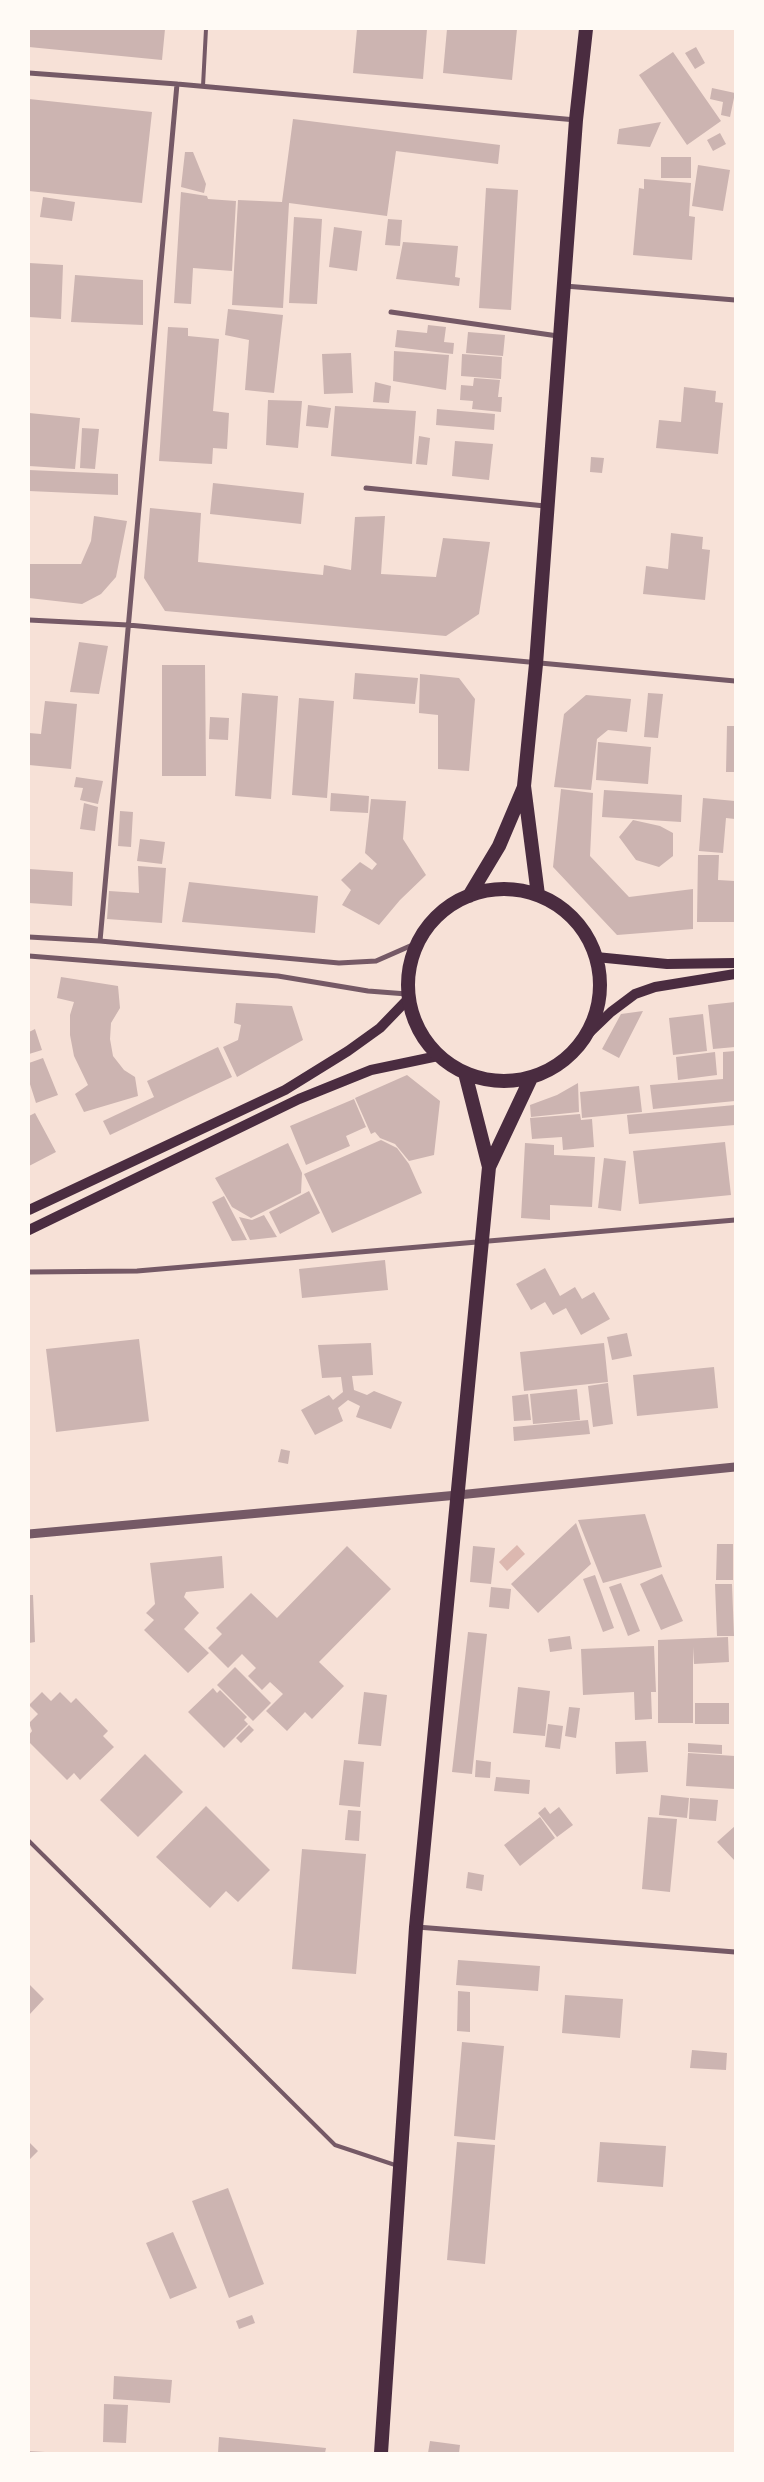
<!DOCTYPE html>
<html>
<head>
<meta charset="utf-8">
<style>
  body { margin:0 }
  #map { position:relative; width:764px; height:2482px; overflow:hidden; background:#f7e1d7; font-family:"DejaVu Sans",sans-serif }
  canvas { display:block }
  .frame { position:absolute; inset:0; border:30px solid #fffaf5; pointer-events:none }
</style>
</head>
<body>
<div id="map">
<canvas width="764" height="2482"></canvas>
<div class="frame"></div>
</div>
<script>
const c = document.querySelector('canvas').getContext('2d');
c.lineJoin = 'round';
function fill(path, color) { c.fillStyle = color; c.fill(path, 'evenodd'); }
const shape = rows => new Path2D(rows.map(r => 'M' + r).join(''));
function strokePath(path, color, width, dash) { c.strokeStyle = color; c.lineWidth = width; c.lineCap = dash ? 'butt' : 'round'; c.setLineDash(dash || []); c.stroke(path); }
fill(shape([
  [517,1545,525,1554,507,1571,499,1562]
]), '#dcb8b0');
fill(shape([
  [29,29,165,29,162,60,29,47],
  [357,29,427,29,423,79,353,73],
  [447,29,517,29,512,80,443,73],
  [696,47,705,63,695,69,685,53],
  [673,52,721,121,687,145,639,75],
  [712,88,735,93,730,117,721,115,723,102,710,99],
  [29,99,152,112,142,203,29,191],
  [293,119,500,145,498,164,396,151,387,216,289,203,283,308,232,305,238,200,282,202],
  [661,122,650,147,617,144,619,129],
  [720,133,726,144,713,151,707,140],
  [185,152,193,152,206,184,204,193,181,187],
  [661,157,691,157,691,178,661,178],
  [698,165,730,170,723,211,692,206],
  [644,179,691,183,689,216,695,217,692,260,633,255,639,188,644,189],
  [486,188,518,190,511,310,479,308],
  [181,192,207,196,208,199,236,201,232,271,193,268,191,304,174,303],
  [43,197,75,202,72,221,40,217],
  [294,217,322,219,317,304,289,303],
  [388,219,402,220,400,246,385,245],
  [334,227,362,231,357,271,329,267],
  [403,242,458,246,455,277,460,278,459,286,396,279],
  [29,263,63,265,61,319,29,317],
  [75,275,143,280,143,325,71,322],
  [228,309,283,315,274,393,245,390,249,340,225,335],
  [428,325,446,327,444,342,454,343,453,354,395,347,397,330,427,333],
  [168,327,188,328,188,336,219,339,213,411,229,413,227,449,213,448,212,464,159,461],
  [468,332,505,335,503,356,466,353],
  [394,351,449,355,446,390,393,381],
  [351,353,353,393,324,394,322,354],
  [462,354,502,357,501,379,461,376],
  [474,378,500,380,498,397,502,397,501,412,472,409,473,401,460,400,461,385,473,386],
  [375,382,391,386,389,403,373,402],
  [684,387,716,391,715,402,723,403,718,454,656,448,659,420,681,422],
  [268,400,302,401,298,448,266,445],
  [308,405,331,408,328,428,306,426],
  [335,406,416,411,412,464,331,456],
  [437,409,495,414,494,430,436,425],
  [29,413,80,418,75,469,29,466],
  [82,428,99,429,95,469,80,468],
  [419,436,430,438,427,465,416,464],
  [455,441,493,444,489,480,452,476],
  [591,457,604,458,602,473,590,472],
  [29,470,118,474,118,495,29,491],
  [213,483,304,493,301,524,210,514],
  [150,508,201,513,198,562,323,575,324,565,351,570,355,517,385,516,381,574,436,577,443,538,490,542,479,614,446,636,165,611,144,578],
  [94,516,127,521,116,577,101,594,82,604,29,598,29,564,81,564,91,541],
  [671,533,703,537,702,549,710,550,705,600,643,594,646,566,668,569],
  [79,642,108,646,99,694,70,692],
  [162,665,205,665,206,776,162,776],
  [355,673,418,678,415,704,353,699],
  [420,674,459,678,475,699,469,771,438,769,438,715,419,713],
  [242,693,278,696,271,799,235,796],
  [648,693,663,694,658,738,644,737],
  [586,695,631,699,627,732,608,730,597,739,591,790,554,787,564,714],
  [299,698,334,701,327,798,292,795],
  [45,701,77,704,71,769,29,765,29,733,41,734],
  [210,717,229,718,228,740,209,739],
  [727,726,735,726,735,772,726,772],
  [598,742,651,747,648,784,596,780],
  [76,777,103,781,98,804,80,800,83,788,74,787],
  [561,789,593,793,590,856,629,897,693,889,693,929,617,935,553,867],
  [604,790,682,795,681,822,602,817],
  [331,793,369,796,368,813,330,811],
  [703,798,735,801,735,819,726,818,723,853,699,851],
  [371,799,406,801,403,839,426,875,400,900,379,925,342,905,351,890,341,880,360,862,372,870,377,864,365,853],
  [84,803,98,807,95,831,80,829],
  [120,811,133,812,131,847,118,846],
  [633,820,660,826,673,833,673,856,659,867,636,860,619,837],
  [140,839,165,842,162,864,137,861],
  [698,855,719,855,718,880,735,881,735,922,697,922],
  [138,866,166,868,162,923,107,919,109,891,139,893],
  [29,869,73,872,72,906,29,903],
  [189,882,318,896,315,933,182,922],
  [61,977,118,986,120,1008,111,1023,110,1039,113,1056,124,1070,135,1077,138,1096,84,1112,75,1094,88,1085,74,1056,70,1035,70,1015,74,1002,57,998],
  [735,1002,735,1047,713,1049,708,1005],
  [236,1003,292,1006,303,1040,237,1077,223,1047,238,1040,241,1025,234,1023],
  [643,1011,619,1058,602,1049,621,1014],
  [703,1014,707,1051,673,1055,669,1018],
  [35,1029,42,1050,29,1054,29,1032],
  [218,1047,232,1077,110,1135,103,1121,154,1097,147,1081],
  [735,1051,735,1101,653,1109,650,1085,723,1079,723,1052],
  [715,1052,717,1075,678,1080,676,1057],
  [43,1058,58,1095,36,1103,29,1081,29,1063],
  [407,1075,440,1101,434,1155,409,1161,395,1144,380,1138,375,1132,371,1134,355,1098],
  [578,1083,579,1112,531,1117,530,1105,557,1095],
  [639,1086,642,1112,582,1118,580,1092],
  [354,1099,366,1127,346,1136,350,1146,306,1165,290,1126],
  [735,1105,735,1125,629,1134,627,1115],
  [35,1113,56,1152,29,1166,29,1116],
  [580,1114,581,1120,592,1119,594,1147,563,1150,562,1137,532,1139,530,1118],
  [381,1140,397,1148,409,1164,422,1193,332,1233,304,1174],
  [725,1142,731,1195,639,1204,633,1151],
  [288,1143,302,1173,301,1193,251,1218,232,1207,215,1178],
  [525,1143,554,1145,554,1155,595,1157,592,1207,550,1205,550,1220,521,1218],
  [604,1158,626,1161,621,1211,598,1208],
  [309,1191,320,1213,280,1234,269,1212],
  [224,1196,247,1240,232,1241,212,1202],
  [264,1215,277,1237,250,1240,239,1217,252,1220],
  [385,1260,388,1290,302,1298,299,1269],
  [545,1268,560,1296,575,1287,582,1299,594,1292,610,1319,581,1335,566,1308,553,1315,545,1302,531,1310,516,1284],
  [627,1333,632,1356,612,1360,607,1337],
  [139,1339,149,1421,56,1432,46,1349],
  [371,1343,373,1375,352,1376,354,1390,367,1395,374,1391,402,1402,391,1429,356,1417,360,1406,348,1400,338,1408,343,1421,315,1435,301,1410,329,1395,333,1400,343,1392,341,1377,322,1378,318,1345],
  [604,1343,608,1382,524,1391,520,1352],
  [714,1367,718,1408,637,1416,633,1375],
  [608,1383,613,1424,593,1427,588,1386],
  [577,1389,580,1420,533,1424,530,1394],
  [528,1394,531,1420,514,1421,512,1396],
  [588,1420,590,1434,514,1441,513,1427],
  [281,1449,290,1451,288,1464,278,1462],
  [645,1514,662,1567,603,1583,578,1520],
  [576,1523,591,1564,538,1613,511,1584],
  [717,1544,733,1544,733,1580,716,1580],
  [347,1546,391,1589,319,1662,344,1686,312,1719,305,1712,287,1731,266,1711,283,1694,270,1682,262,1690,248,1676,256,1668,242,1654,228,1668,208,1648,222,1634,216,1628,251,1593,277,1618],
  [473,1546,495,1548,491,1584,470,1582],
  [222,1556,224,1588,186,1592,184,1597,199,1613,184,1629,209,1653,188,1673,144,1630,154,1620,146,1613,155,1604,150,1563],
  [662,1574,683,1621,661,1630,640,1584],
  [595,1575,614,1628,603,1632,583,1579],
  [621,1583,640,1631,628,1636,609,1587],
  [715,1584,732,1584,734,1636,717,1636],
  [491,1587,511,1589,509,1609,489,1607],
  [29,1595,33,1595,35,1642,29,1643],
  [468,1632,487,1634,472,1774,452,1772],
  [570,1636,572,1649,550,1652,548,1639],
  [728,1637,729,1662,694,1664,693,1647,693,1723,658,1723,658,1640],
  [654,1646,656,1692,651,1692,652,1719,635,1720,634,1692,583,1695,581,1649],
  [235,1667,271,1703,253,1721,217,1685],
  [518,1687,550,1691,545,1736,513,1733],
  [213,1688,217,1693,220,1690,247,1717,244,1720,248,1724,224,1748,188,1712],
  [42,1692,51,1701,60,1692,71,1703,76,1698,108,1731,103,1736,114,1747,80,1780,74,1773,67,1780,29,1742,29,1735,32,1731,29,1723,38,1714,29,1705],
  [364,1692,387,1695,381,1746,358,1744],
  [695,1703,729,1703,729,1724,695,1724],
  [569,1707,580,1708,576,1738,565,1736],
  [548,1724,563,1726,560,1749,545,1747],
  [249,1725,254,1730,241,1743,236,1738],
  [646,1741,648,1772,616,1774,615,1742],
  [688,1743,722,1745,722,1754,688,1752],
  [688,1753,735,1756,735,1789,686,1786],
  [145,1754,183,1792,138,1837,100,1800],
  [344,1760,364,1762,360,1807,339,1805],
  [476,1760,491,1762,490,1778,475,1777],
  [496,1777,530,1780,529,1794,494,1791],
  [661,1795,689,1798,687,1818,659,1815],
  [690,1798,718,1800,716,1821,689,1819],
  [206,1806,270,1870,238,1902,226,1891,210,1908,156,1857],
  [545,1807,550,1814,559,1807,573,1825,557,1837,538,1813],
  [348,1810,361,1811,359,1841,345,1840],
  [540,1817,555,1838,520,1866,504,1845],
  [648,1817,677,1819,670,1892,642,1889],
  [735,1826,735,1861,717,1842],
  [302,1849,366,1854,356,1974,292,1969],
  [468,1872,484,1875,482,1891,466,1888],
  [458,1960,540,1966,538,1991,456,1985],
  [29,1984,44,1999,29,2015],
  [458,1991,470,1992,470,2032,457,2031],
  [565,1995,623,1999,620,2038,562,2033],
  [462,2042,504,2046,495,2140,454,2136],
  [692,2050,727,2053,726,2070,690,2068],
  [29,2142,38,2151,29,2160],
  [457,2142,495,2145,485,2264,447,2260],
  [600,2142,666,2146,663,2187,597,2182],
  [228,2188,264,2284,229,2298,192,2201],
  [173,2232,197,2288,170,2299,146,2243],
  [252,2315,255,2323,239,2329,236,2321],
  [114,2376,172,2380,170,2403,113,2399],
  [104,2404,128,2405,126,2443,103,2442],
  [219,2437,326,2448,325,2453,218,2453],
  [430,2441,460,2445,459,2453,428,2453],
  [29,2451,45,2452,45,2453,29,2453]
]), '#ccb4b1');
strokePath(shape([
  [203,86,206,29],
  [29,1841,335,2145,398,2166]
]), '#755966', 4);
strokePath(shape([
  [29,73,177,84,576,120],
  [565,286,735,300],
  [391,312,558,336],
  [366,488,545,506],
  [29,620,128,625,735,681],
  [29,937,100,941,339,963,376,961,417,943],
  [100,941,177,84],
  [29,956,278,976,368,991,407,994],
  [29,1272,137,1271,735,1220],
  [417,1927,735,1952]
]), '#755966', 5);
strokePath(shape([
  [29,1534,458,1495,735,1467]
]), '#755966', 9);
strokePath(shape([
  [596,957,667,964,735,963],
  [587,1035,611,1012,635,994,655,987,735,974],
  [29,1210,285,1090,348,1051,380,1028,408,999],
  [29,1230,299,1099,371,1070,438,1056]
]), '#4a2c40', 10);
strokePath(shape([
  '408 985a96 96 0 1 1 192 0a96 96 0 1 1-192 0Z',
  [538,895,524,786,536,664,576,120,586,29],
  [469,896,499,846,524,787],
  [465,1073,489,1167],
  [381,2453,416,1927,489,1167,531,1078]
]), '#4a2c40', 14);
</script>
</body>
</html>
